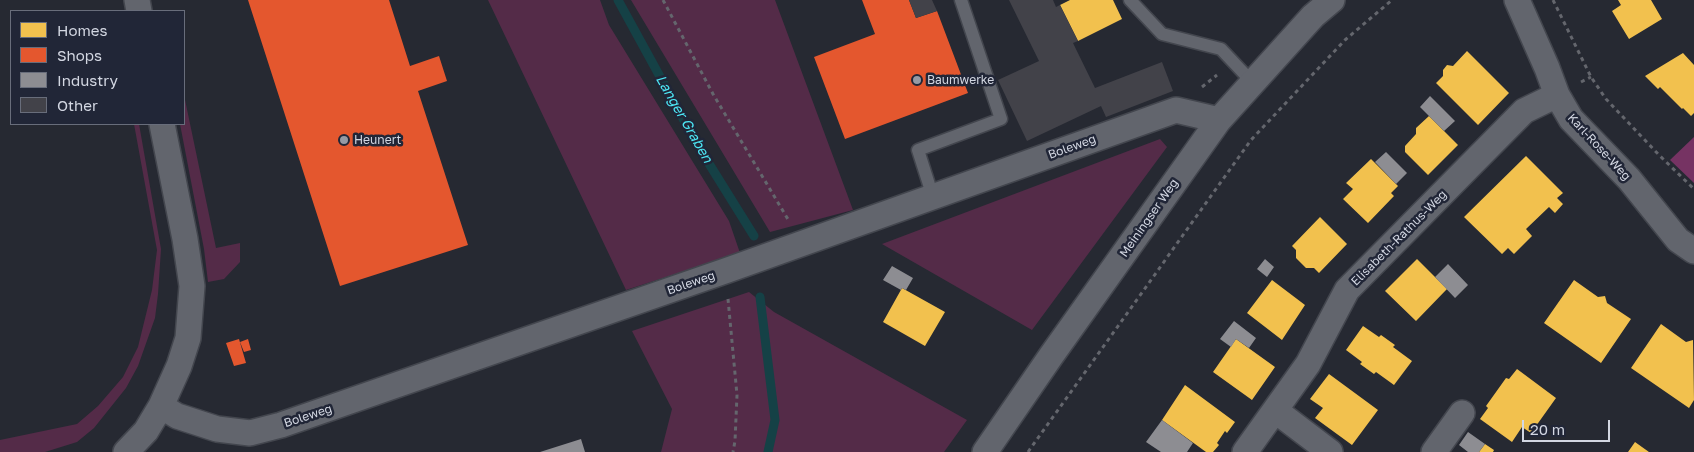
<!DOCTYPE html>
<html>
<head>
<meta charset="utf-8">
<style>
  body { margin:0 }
  #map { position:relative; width:1694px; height:452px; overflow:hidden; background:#262932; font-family:"Golos Text",sans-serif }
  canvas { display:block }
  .legend { position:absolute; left:10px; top:10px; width:175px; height:115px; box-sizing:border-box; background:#212637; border:1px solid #686d7b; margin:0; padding:6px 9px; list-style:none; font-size:15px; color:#d3d7e2 }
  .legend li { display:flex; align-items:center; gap:10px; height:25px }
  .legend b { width:25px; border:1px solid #686d7b }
  .scale { position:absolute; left:1522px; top:420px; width:88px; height:22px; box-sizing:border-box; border:2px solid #d3d7e2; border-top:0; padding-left:6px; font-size:15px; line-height:18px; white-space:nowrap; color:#d3d7e2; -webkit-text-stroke:4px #212637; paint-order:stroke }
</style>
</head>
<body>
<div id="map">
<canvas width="1694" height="452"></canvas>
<ul class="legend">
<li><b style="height:14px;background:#f2c14e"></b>Homes</li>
<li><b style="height:14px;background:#e4572e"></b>Shops</li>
<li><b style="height:14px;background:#8d8d92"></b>Industry</li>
<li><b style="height:14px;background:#424249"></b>Other</li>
</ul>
<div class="scale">20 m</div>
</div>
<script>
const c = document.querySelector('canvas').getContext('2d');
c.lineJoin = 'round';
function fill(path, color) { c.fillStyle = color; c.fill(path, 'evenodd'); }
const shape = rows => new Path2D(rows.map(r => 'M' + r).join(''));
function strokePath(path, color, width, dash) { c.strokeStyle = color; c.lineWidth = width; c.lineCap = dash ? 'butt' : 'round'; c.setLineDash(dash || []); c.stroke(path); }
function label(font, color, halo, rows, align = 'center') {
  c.font = font + ' "Golos Text",sans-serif'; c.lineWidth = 5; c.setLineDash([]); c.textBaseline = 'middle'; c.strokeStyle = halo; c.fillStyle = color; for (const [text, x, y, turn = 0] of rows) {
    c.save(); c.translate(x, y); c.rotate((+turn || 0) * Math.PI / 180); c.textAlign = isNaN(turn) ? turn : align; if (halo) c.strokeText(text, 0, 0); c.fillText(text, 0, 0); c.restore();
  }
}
fill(shape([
  [488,0,600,0,609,25,729,221,740,253,626,290],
  [631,0,775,0,853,210,770,232],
  [184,95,216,248,240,243,240,262,224,279,208,282,204,249,180,124,184,124],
  [134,124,139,124,161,249,158,294,155,318,138,366,126,388,94,428,77,442,45,452,0,452,0,440,77,424,98,406,123,377,138,347,152,290,157,250],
  [1160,139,1167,147,1032,330,882,244],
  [749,292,774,312,967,420,944,452,661,452,672,409,632,331]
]), '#542b48');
fill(shape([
  [1694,137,1694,183,1670,160]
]), '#763363');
fill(shape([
  [1070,0,1113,0,1122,19,1078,41,1060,5],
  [1618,0,1651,0,1662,19,1629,39,1612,11,1621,5],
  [1467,51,1509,93,1478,125,1436,83,1443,76,1443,70,1447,65,1453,66],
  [1683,53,1694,65,1694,113,1691,116,1683,108,1682,109,1660,87,1658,89,1645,76],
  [1429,116,1458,145,1428,175,1405,152,1405,146,1416,134,1416,128],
  [1526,156,1563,193,1557,198,1563,204,1555,213,1549,207,1526,229,1532,236,1514,254,1508,248,1502,254,1464,217],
  [1371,159,1398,186,1391,193,1394,196,1368,223,1343,199,1353,189,1346,183],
  [1320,217,1347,244,1319,273,1314,268,1306,268,1296,258,1296,250,1292,246],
  [1417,259,1447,289,1416,321,1385,291],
  [1272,280,1305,305,1282,340,1247,313],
  [1574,280,1598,297,1605,296,1607,303,1631,319,1601,363,1544,323],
  [902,288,945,312,925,346,883,322],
  [1661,324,1686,342,1693,340,1694,400,1689,408,1631,368],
  [1363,326,1379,337,1381,335,1395,345,1393,347,1412,361,1394,385,1376,372,1374,374,1360,364,1362,362,1346,350],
  [1236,339,1275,367,1252,400,1213,372],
  [1517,369,1556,398,1531,433,1522,427,1512,442,1480,419,1488,408,1486,406,1506,378,1509,379],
  [1329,374,1378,410,1352,445,1315,418,1323,408,1310,399],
  [1185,385,1235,422,1227,433,1225,431,1217,443,1219,445,1213,452,1206,452,1162,420],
  [1635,442,1649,452,1628,452],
  [1485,444,1494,450,1493,452,1479,452]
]), '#f2c14e');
fill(shape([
  [248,0,389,0,410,66,439,56,447,81,418,91,468,245,340,286],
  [862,0,909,0,916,18,937,11,968,93,845,139,814,57,875,34],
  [239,339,246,363,234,366,226,343],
  [248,339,251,350,244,352,240,342]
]), '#e4572e');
fill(shape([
  [1430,96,1455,121,1444,131,1420,107],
  [1386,152,1407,173,1396,184,1375,162],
  [1265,259,1274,267,1267,277,1257,269],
  [1448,264,1468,285,1455,298,1435,277],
  [892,266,913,278,906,290,902,288,901,290,883,280],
  [1234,321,1256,338,1249,348,1236,339,1231,347,1220,339],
  [1162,420,1193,443,1187,452,1161,452,1146,442],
  [1468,432,1485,444,1479,452,1468,452,1459,445],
  [581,439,585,452,540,452]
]), '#8d8d92');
strokePath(shape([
  [618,0,698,146,754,236],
  [760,297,775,420,768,452]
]), '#154146', 9);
fill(shape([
  [909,0,932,0,937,11,916,18],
  [1009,0,1053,0,1056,7,1060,5,1078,41,1073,43,1095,88,1162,62,1173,91,1106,117,1101,106,1027,141,998,80,1039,61]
]), '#424249');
const lane = shape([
  [1130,0,1162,34,1221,49,1253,83],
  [933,197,918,150,1001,119,961,0]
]);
const street = shape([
  [137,0,139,11],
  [1517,0,1547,68,1557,95,1571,119,1629,179,1678,240,1694,251],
  [161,406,177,416,217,429,250,433,281,425,725,271,1176,110,1219,120],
  [1276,411,1330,452],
  [126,452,146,431,161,406,179,366,188,338,192,286,185,239,162,124],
  [985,452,1051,356,1219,120,1313,16,1332,0],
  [1245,452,1308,364,1347,290,1524,111,1557,95],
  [1434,452,1462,413]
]);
strokePath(lane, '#43464e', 15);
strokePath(street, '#43464e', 28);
strokePath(shape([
  [663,0,713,94,789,221],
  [1553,0,1591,77,1606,99,1659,155,1694,189],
  [1581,82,1591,77],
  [1202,87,1217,75],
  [728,299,737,395,735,441,733,452],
  [1028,452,1251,140,1345,40,1392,0]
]), '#64666d', 3, [4, 4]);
strokePath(lane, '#62656d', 12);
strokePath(street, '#62656d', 25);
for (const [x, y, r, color] of [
  [917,80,5,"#969aa4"],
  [344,140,5,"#969aa4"]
]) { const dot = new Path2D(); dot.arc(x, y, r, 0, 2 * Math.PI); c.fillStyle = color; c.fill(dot); strokePath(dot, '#212637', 2); }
label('12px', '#d3d7e2', '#212637', [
  ["Baumwerke",927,80],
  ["Heunert",354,140]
], 'left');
label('12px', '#d3d7e2', '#212637', [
  ["Boleweg",1072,147,-20],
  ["Karl-Rose-Weg",1599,147,47],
  ["Meiningser Weg",1149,218,-55],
  ["Elisabeth-Rathus-Weg",1399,238,-45],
  ["Boleweg",691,283,-19],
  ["Boleweg",308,416,-18]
]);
label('italic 14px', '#4de6f4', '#212637', [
  ["Langer Graben",684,119,60]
]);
</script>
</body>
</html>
